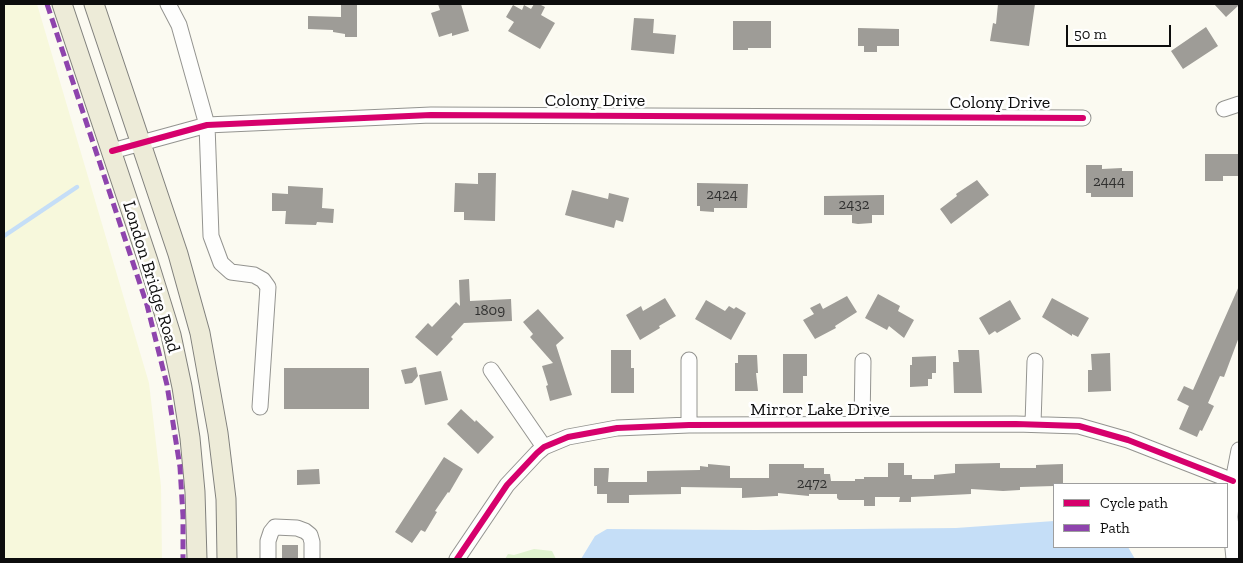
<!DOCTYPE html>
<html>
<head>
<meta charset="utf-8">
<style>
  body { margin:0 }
  #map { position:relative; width:1243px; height:563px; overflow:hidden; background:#fbfaf1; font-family:"Zilla Slab",serif }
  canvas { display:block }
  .frame { position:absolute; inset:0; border:5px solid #0d0d0d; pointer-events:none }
  .legend { position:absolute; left:1053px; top:483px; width:175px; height:65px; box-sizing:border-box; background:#fff; border:1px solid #9e9e9e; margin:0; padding:6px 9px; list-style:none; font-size:15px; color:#0d0d0d }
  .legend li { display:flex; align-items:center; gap:10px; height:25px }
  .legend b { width:25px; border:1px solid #9e9e9e }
  .scale { position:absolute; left:1066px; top:25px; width:105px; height:22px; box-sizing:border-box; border:2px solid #0d0d0d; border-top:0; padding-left:6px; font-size:15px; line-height:18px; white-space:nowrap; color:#0d0d0d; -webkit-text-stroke:4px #fff; paint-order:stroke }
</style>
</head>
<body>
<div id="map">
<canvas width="1243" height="563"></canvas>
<div class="frame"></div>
<ul class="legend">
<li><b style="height:6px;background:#d6006c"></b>Cycle path</li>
<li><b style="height:6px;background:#8e44ad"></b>Path</li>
</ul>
<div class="scale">50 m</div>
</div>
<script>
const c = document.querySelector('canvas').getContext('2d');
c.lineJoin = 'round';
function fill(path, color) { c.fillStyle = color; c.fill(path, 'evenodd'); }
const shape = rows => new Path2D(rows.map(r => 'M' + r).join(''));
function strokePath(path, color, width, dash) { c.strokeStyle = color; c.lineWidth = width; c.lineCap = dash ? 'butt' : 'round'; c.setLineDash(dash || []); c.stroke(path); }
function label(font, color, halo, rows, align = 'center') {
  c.font = font + ' "Zilla Slab",serif'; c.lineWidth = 5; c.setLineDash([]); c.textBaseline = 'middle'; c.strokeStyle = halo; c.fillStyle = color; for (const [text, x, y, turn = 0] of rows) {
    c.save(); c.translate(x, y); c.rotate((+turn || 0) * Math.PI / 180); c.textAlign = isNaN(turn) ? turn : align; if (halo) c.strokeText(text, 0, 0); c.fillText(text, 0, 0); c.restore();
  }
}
fill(shape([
  [4,4,37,4,149,383,161,486,162,559,4,559]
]), '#f7f8dc');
fill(shape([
  [534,549,552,551,556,559,505,559,508,554,514,555]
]), '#e0f2cf');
fill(shape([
  [1054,521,1054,547,1128,547,1135,559,581,559,595,536,607,529,756,530,956,528]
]), '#c5def7');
strokePath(shape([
  [4,236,77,187]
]), '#c5def7', 4.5);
fill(shape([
  [341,4,357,4,357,37,345,37,345,34,333,32,333,30,308,29,308,16,341,17],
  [438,4,461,4,469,31,452,36,452,33,439,37,431,13,440,10],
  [534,4,539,4,545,7,541,15,555,23,540,49,508,31,514,22,506,17,513,5,522,10,524,5,531,9],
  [998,4,1035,4,1029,46,990,41,993,23,996,24],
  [1214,4,1239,4,1239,5,1226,17],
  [634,18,654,19,653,33,676,35,674,54,631,50],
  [733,21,771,21,771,48,748,48,748,50,733,50],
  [1206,27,1218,46,1183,69,1171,51],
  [858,28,899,29,899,46,877,46,877,52,864,52,864,46,858,46],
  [1205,154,1239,154,1239,176,1223,176,1223,181,1205,181],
  [1086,165,1102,165,1102,169,1122,168,1122,171,1133,171,1133,197,1091,197,1091,193,1086,193],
  [478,173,496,173,495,221,464,220,464,212,454,212,455,183,478,184],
  [977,180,989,195,951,224,940,209,957,196,956,194],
  [697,183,748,184,747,208,714,208,714,212,700,211,700,206,697,206],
  [288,186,323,188,322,208,334,209,333,223,317,222,316,225,285,224,286,211,272,211,272,193,288,194],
  [572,190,608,199,609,193,629,198,623,222,616,220,614,228,565,215],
  [884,195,884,215,872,215,872,223,858,224,852,223,852,215,824,215,824,196],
  [469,279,470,301,511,299,512,321,464,323,451,337,453,339,437,356,415,337,428,323,432,327,456,302,460,306,459,280],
  [1239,286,1239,337,1224,377,1220,376,1208,403,1214,406,1202,431,1200,430,1197,437,1179,429,1189,406,1177,400,1184,386,1193,390],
  [878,294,900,306,898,311,914,320,904,338,889,326,887,330,865,318],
  [847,296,857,312,835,326,836,328,815,339,803,320,814,314,810,308,820,303,823,309],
  [665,298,676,316,659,326,660,328,640,340,626,315,641,306,643,311],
  [1052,298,1089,318,1078,337,1072,334,1072,336,1042,317],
  [706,300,725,311,729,306,734,309,736,307,746,313,731,340,695,319],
  [1010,300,1021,319,997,333,995,331,989,335,979,318],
  [538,309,564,338,556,345,572,395,550,401,546,386,548,385,542,366,553,363,530,337,533,334,523,322],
  [611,350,631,350,631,368,634,368,634,393,611,393],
  [958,350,979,350,982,393,954,393,953,362,959,362],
  [1110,353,1111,391,1088,392,1088,370,1092,370,1091,354],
  [783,354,807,354,807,376,803,376,803,393,783,393],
  [738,355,757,355,758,373,756,373,758,391,735,391,735,363,738,363],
  [936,356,936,373,932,373,932,379,928,379,928,386,910,387,910,365,912,365,912,357],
  [416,367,418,376,412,383,405,384,401,370],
  [284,368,369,368,369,409,284,409],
  [441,371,448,400,425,405,419,375],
  [461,409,475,422,476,420,494,437,478,454,447,424],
  [444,457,463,469,449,493,448,492,435,511,437,512,425,532,421,530,412,543,395,532],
  [888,463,904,463,904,475,912,475,912,479,934,479,934,475,955,473,955,464,1000,463,1000,468,1036,468,1036,465,1063,464,1063,484,1054,484,1054,486,1020,487,1020,490,1003,491,971,489,971,494,911,497,911,502,899,502,900,497,875,497,875,506,864,506,864,500,839,500,837,498,837,494,809,494,809,496,778,493,778,496,776,496,742,498,742,488,681,487,681,494,629,495,629,503,607,503,607,494,597,494,597,486,594,486,594,468,609,468,608,482,647,482,647,471,700,470,700,466,708,467,708,464,730,466,730,478,769,478,769,464,804,464,804,468,824,468,824,474,830,474,831,481,855,481,855,479,864,479,864,477,888,477],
  [319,469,320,484,297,485,297,470],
  [282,545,298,545,298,559,282,559]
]), '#9e9c97');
const minor = shape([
  [168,4,179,25,207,125,211,236,221,263,231,272,254,275,263,280,268,287,260,407],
  [1224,109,1239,104],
  [112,151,207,125,431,115,1083,118],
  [491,370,544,447],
  [862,424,863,361],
  [1033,424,1035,361],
  [689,425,689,360],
  [268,559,268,541,271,532,275,527,297,528,305,531,310,535,312,542,312,559],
  [457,559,507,485,537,453,544,447,568,437,617,428,689,425,1016,424,1079,426,1128,440,1233,481],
  [1234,559,1230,517,1233,481,1239,450]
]);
const major = shape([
  [62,4,148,261,171,335,182,387,190,438,195,492,197,559],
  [94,4,178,254,200,333,218,433,226,499,227,559]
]);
strokePath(minor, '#949490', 17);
strokePath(major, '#81817d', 21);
strokePath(minor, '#fefefd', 15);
strokePath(major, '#edebd8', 19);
strokePath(shape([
  [47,4,147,305,167,385,180,467,183,516,183,559]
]), '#8e44ad', 5, [10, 5]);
strokePath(shape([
  [112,151,207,125,431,115,1083,118],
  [457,559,507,485,537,453,544,447,568,437,617,428,689,425,1016,424,1079,426,1128,440,1233,481]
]), '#d6006c', 6);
label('15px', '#313130', null, [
  ["2444",1109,182],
  ["2424",722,195],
  ["2432",854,205],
  ["1809",490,311],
  ["2472",812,484]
]);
label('18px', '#0d0d0d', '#fff', [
  ["Colony Drive",595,101],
  ["Colony Drive",1000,103],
  ["London Bridge Road",151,277,73],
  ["Mirror Lake Drive",820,410]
]);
</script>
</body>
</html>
